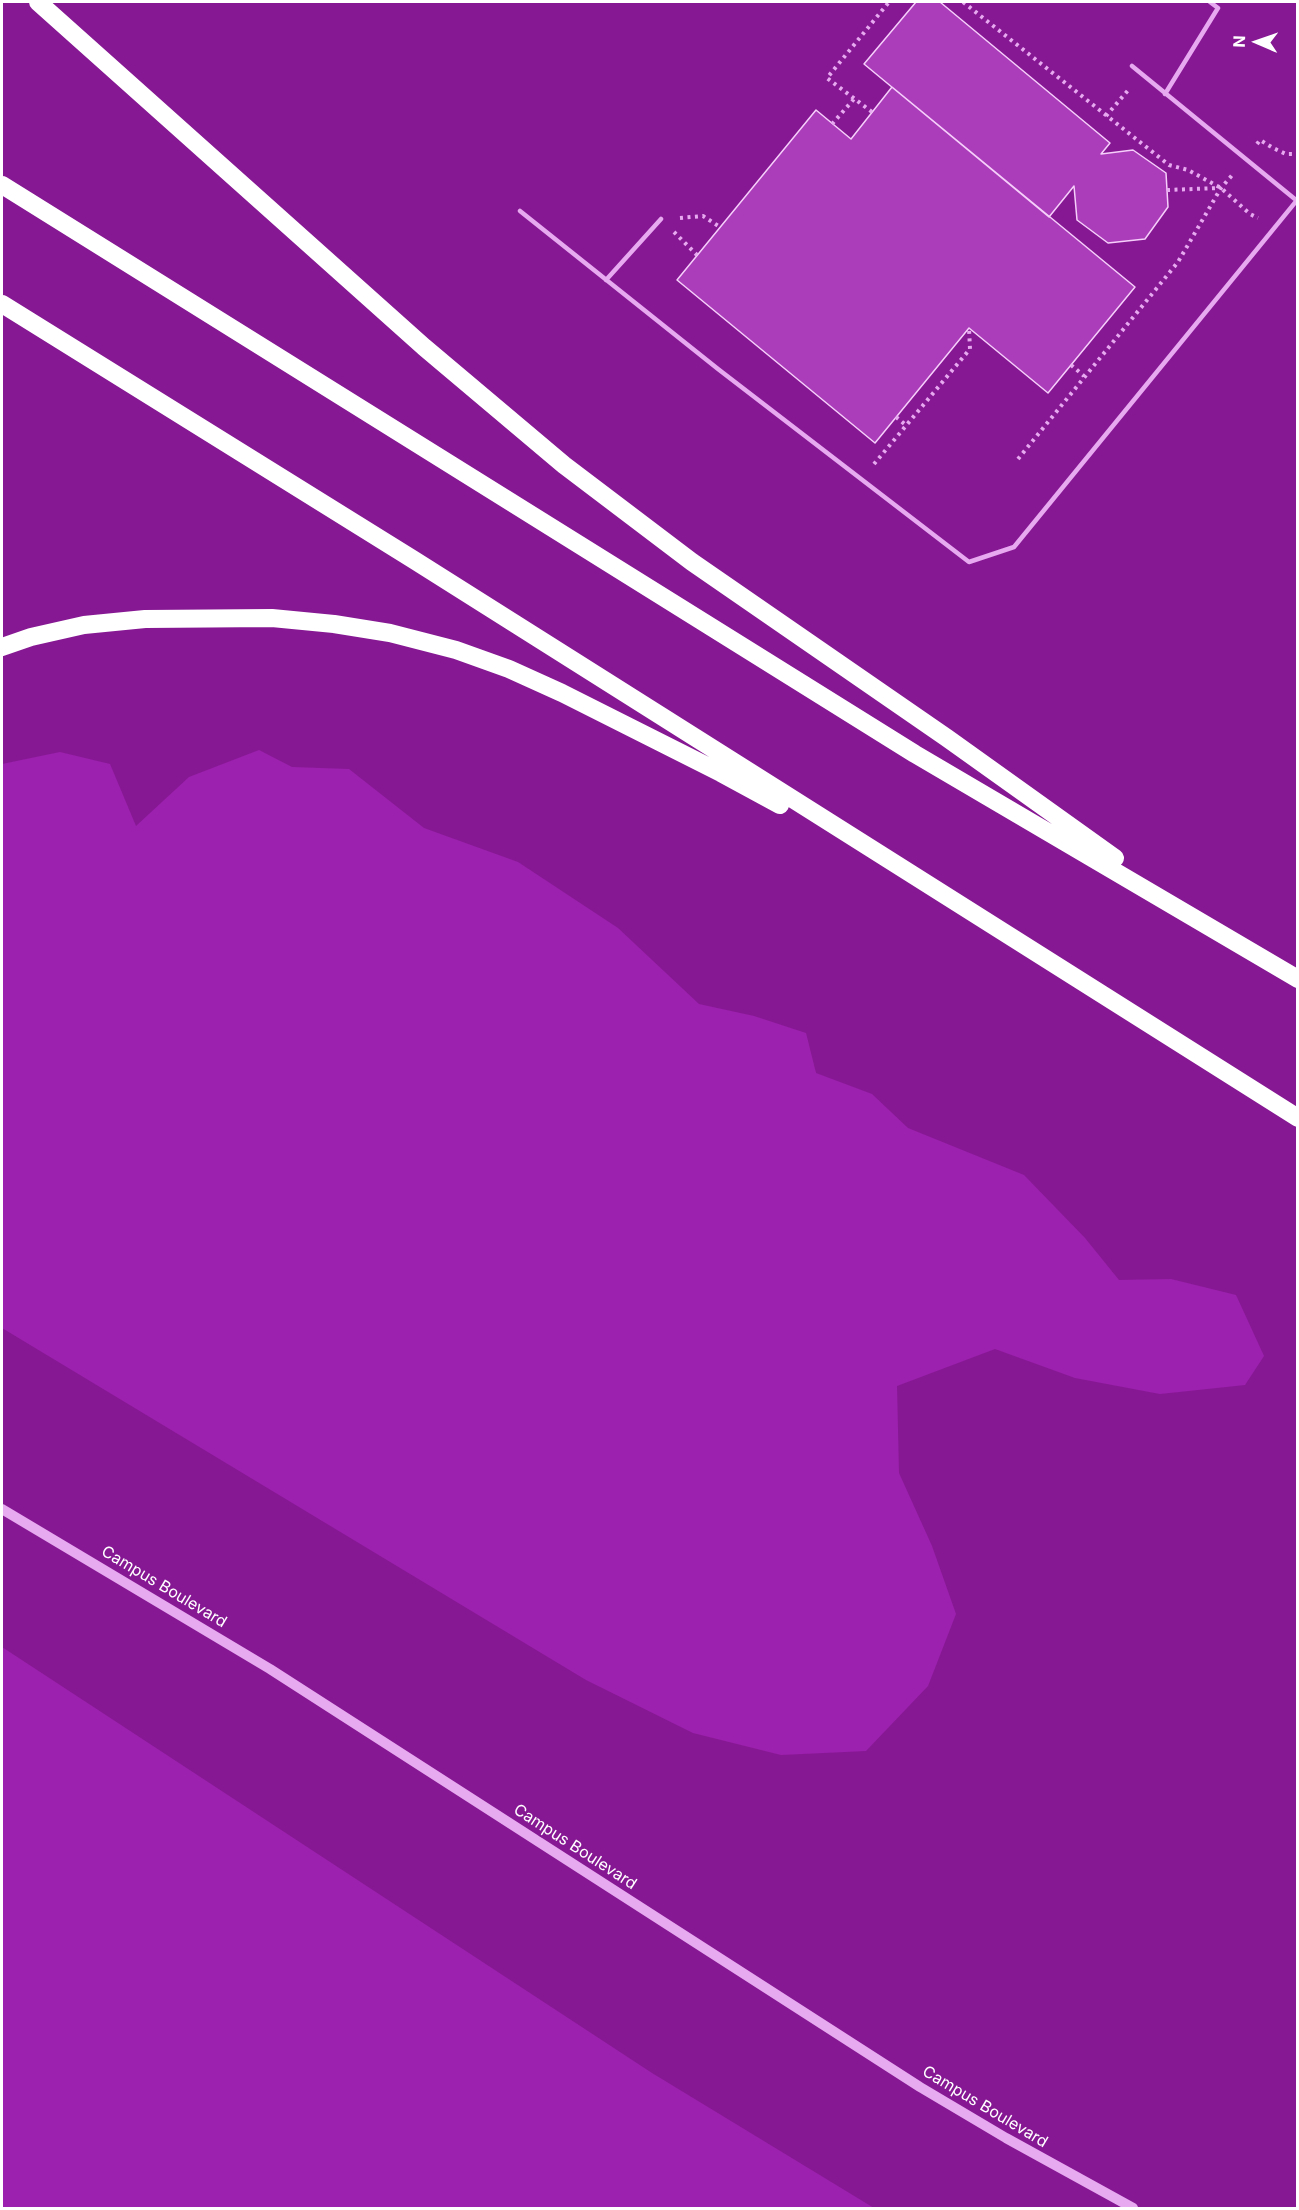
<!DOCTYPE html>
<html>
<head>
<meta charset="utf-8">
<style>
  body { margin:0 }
  #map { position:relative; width:1299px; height:2210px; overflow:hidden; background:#871894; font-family:Inter,sans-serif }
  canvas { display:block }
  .frame { position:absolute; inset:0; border:3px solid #fff; pointer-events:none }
  .north { position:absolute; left:1227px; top:12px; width:60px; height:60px; -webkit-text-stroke:4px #871894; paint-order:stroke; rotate:272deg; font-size:16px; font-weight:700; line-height:24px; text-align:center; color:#fff }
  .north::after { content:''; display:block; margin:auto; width:21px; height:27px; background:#fff; clip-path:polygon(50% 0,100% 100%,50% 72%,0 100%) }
</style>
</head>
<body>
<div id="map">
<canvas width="1299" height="2210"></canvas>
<div class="frame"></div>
<div class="north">N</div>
</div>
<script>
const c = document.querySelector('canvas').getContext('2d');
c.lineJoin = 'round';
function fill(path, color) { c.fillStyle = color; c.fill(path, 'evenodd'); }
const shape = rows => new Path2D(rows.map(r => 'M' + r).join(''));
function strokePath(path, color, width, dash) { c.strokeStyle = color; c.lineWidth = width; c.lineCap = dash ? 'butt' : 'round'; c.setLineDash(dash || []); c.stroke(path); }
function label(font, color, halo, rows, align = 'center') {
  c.font = font + ' Inter,sans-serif'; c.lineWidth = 4.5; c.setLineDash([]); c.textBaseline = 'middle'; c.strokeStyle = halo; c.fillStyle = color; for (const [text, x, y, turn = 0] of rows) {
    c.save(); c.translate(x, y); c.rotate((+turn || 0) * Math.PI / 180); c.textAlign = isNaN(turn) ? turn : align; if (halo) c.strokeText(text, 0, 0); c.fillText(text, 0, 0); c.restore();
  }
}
fill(shape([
  [259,750,292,767,349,769,424,828,518,862,618,928,699,1004,754,1016,806,1033,816,1073,872,1094,908,1128,1024,1175,1085,1238,1119,1280,1171,1279,1236,1295,1264,1356,1245,1385,1160,1394,1075,1378,995,1349,897,1386,899,1473,932,1546,956,1614,928,1686,866,1751,781,1755,693,1733,586,1680,2,1328,2,764,60,752,110,764,136,826,189,777],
  [2,1647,652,2073,874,2208,2,2208]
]), '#9c21ae');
const building = shape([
  [916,2,940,2,1110,143,1101,154,1133,150,1166,173,1168,207,1145,239,1108,243,1077,220,1074,186,1049,217,864,64,916,2],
  [892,87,1135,287,1048,393,969,328,875,443,677,280,816,110,851,139,892,87]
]);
fill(building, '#ab3dba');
strokePath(building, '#f6d0fb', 1.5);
strokePath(shape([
  [963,2,1169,165,1188,170,1221,188,1250,214,1258,218],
  [872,112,827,78,889,2],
  [1106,116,1130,88],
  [832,124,854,99],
  [1257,144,1260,140,1273,148,1286,154,1298,154],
  [1167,190,1220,188],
  [680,218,703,216,720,227],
  [674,232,697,255],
  [1071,365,1084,376],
  [896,417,907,426],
  [1018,459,1178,262,1221,188,1234,173],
  [874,464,970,349,969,328]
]), '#e7a9f0', 4, [3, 4.5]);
strokePath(shape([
  [1132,66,1296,200],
  [1165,94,1218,8,1210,2],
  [520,211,718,369,969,562,1014,547,1298,199],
  [606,280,661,219]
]), '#e7a9f0', 4.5);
strokePath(shape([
  [2,1509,270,1669,920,2087,1006,2138,1133,2208]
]), '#e7a9f0', 10);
strokePath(shape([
  [38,2,424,347,564,465,692,562,947,738,1115,858],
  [2,185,915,754,1298,979],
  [2,304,414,560,1298,1118],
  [2,647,31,637,84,625,145,619,272,618,334,624,390,633,456,650,509,669,562,693,721,773,780,805]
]), '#fff', 18);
label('16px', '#fff', '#871894', [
  ["Campus Boulevard",164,1587,31],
  ["Campus Boulevard",575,1847,33],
  ["Campus Boulevard",985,2107,31]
]);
</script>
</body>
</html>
